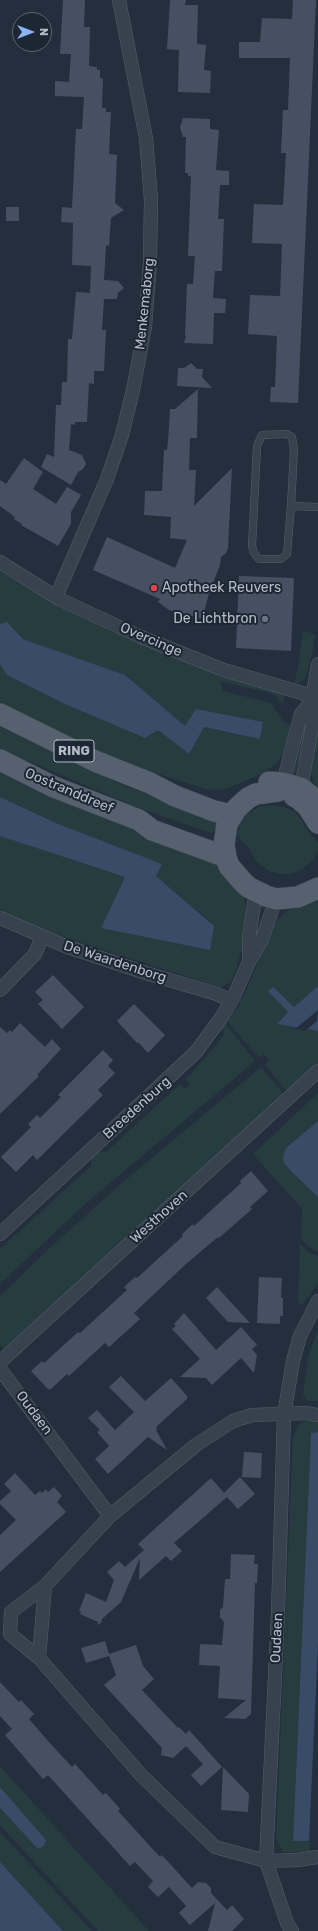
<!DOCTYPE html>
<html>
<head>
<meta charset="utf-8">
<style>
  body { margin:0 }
  #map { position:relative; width:318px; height:1931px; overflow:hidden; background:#242f3e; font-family:Rubik,sans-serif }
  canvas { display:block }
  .north { position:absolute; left:12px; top:12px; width:40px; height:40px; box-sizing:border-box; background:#1d2633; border:1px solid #59626f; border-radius:50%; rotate:90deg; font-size:11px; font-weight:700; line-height:16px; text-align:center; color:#b4bcc9 }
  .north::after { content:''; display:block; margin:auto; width:14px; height:18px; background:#8ab4f8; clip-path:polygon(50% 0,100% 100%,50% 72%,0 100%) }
</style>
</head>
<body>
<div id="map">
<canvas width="318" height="1931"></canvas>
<div class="north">N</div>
</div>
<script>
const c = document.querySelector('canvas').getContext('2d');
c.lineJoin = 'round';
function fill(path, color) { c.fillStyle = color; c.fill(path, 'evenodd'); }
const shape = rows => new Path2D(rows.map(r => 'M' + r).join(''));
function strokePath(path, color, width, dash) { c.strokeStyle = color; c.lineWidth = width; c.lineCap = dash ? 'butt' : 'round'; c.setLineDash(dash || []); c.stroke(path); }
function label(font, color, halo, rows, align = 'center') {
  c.font = font + ' Rubik,sans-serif'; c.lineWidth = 4; c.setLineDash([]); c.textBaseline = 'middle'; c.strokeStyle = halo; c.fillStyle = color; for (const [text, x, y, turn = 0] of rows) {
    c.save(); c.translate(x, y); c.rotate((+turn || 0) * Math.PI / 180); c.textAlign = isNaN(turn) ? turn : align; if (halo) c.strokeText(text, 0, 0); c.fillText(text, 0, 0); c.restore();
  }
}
fill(shape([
  [0,569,31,589,65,608,142,644,218,675,285,695,282,705,278,698,270,693,220,681,223,691,271,703,283,721,291,726,286,751,277,762,264,773,228,788,218,790,205,789,146,770,62,737,0,705,0,664,7,675,67,705,145,738,158,729,189,754,204,727,260,739,263,722,185,726,125,675,23,639,7,623,0,624],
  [303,631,315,634,313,650,306,677,301,682,294,684,298,667],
  [0,727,123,785,219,820,214,832,211,833,136,807,0,749],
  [302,728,306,729,296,772,293,774,291,772],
  [315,732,318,732,318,791,314,784,310,768],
  [0,769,208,854,242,894,246,905,245,936,236,971,231,982,221,987,210,984,54,934,0,911,0,836,125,877,101,928,210,922,156,876,161,864,56,823,0,797],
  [271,805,284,807,295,812,301,819,309,833,318,842,318,850,314,859,300,871,289,874,280,874,269,871,255,860,249,848,237,836,239,826,246,815,259,807],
  [318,896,318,986,294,1007,269,991,288,1012,277,1024,318,1031,318,1063,287,1092,265,1065,269,1060,264,1054,259,1058,227,1021,238,1006,251,980,270,929,286,911],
  [225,1023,255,1061,85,1204,0,1284,0,1249,91,1166,91,1158,99,1151,106,1152,180,1084,185,1089,190,1085,186,1079,218,1043,225,1032,221,1029],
  [261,1067,284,1094,4,1349,0,1345,0,1296,54,1244,122,1183],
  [318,1093,318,1121,286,1148,283,1157,318,1197,318,1252,309,1247,301,1238,302,1209,253,1154],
  [300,1244,310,1253,318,1256,318,1283,303,1304,298,1303],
  [318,1330,318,1401,308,1401,303,1395,308,1357],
  [305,1421,318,1422,318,1432,311,1433,293,1841,309,1841,311,1853,283,1852,276,1839,293,1436,298,1426],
  [0,1766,27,1796,149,1931,98,1931,0,1825,0,1808,38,1849,46,1840,0,1787],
  [0,1832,92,1931,63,1931,0,1862]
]), '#263c3f');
fill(shape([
  [7,622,23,639,125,675,185,726,196,709,263,722,260,739,204,727,189,754,158,730,145,738,67,705,7,675,0,664,0,624],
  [0,797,56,823,162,864,156,876,214,926,210,950,101,928,125,877,0,836],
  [318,986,318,1031,277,1024,288,1012,268,991,273,987,294,1007],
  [318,1121,318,1197,292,1172,284,1163,283,1157,286,1148],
  [318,1432,318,1644,309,1841,293,1841,311,1433],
  [0,1787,46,1840,44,1846,38,1849,0,1808],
  [0,1862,63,1931,0,1931]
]), '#394c67');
fill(shape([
  [318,1010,317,1021,305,1031,295,1029]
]), '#242f3e');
fill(shape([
  [63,0,85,0,84,27,90,27,89,66,97,67,97,70,100,70,100,78,103,79,102,108,106,108,106,112,111,112,109,154,117,155,115,203,124,210,111,218,109,246,106,245,104,280,118,281,124,288,118,293,117,299,104,299,102,330,106,330,104,371,94,371,94,384,89,383,87,422,75,422,75,425,71,424,69,450,82,455,86,464,83,469,78,472,71,485,41,467,47,454,54,457,56,405,61,405,62,382,67,382,68,339,72,339,76,292,90,293,91,266,72,265,73,223,61,222,62,207,72,208,76,129,82,129,84,97,55,96,55,81,69,82,71,54,60,54],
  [170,0,186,0,185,5,198,5,197,44,206,45,204,70,211,71,210,93,178,92,179,50,167,49],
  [293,0,316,0,298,403,270,402,271,387,275,387,277,336,248,334,250,295,280,296,282,244,252,243,253,221,254,204,283,205,286,153,281,153,283,110,288,110,290,58,239,58,239,42,260,42,262,18,292,19],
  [183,118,210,119,210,129,219,130,216,170,229,171,229,185,220,185,218,219,224,219,222,271,215,271,213,298,226,299,225,313,214,313,213,344,184,343,186,336,185,336,187,284,193,284,195,256,188,256,191,176,188,176,188,173,185,173,186,137,183,137,180,127],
  [6,207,19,207,19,221,6,221],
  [191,363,197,369,203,369,202,377,212,388,177,386,178,368,184,368],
  [198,389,197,438,190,438,189,470,196,470,194,506,232,468,228,548,226,553,221,557,220,565,210,590,202,619,169,610,158,602,160,599,93,570,107,537,175,568,187,540,170,538,171,517,144,515,145,491,162,491,164,450,167,450,168,442,170,409,175,409],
  [24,458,43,472,33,489,56,504,67,487,81,495,71,512,71,524,58,546,21,525,22,524,14,519,15,517,0,506,0,480,6,484],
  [239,576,294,578,291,651,236,648],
  [53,975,84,1007,62,1029,38,1004,43,1000,35,992],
  [134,1004,165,1035,148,1053,138,1042,137,1043,117,1021],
  [20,1023,45,1047,52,1039,61,1049,37,1075,39,1076,0,1114,0,1027,7,1033,10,1030,12,1032],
  [103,1050,113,1060,108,1066,115,1073,98,1090,103,1095,37,1160,33,1155,16,1172,1,1157,31,1127,28,1124,37,1115,40,1118,61,1097,58,1095],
  [251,1171,268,1191,250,1207,252,1209,219,1238,218,1237,186,1264,134,1313,140,1319,109,1347,105,1343,69,1376,67,1374,50,1390,47,1388,31,1371,42,1361,44,1363,78,1332,80,1333,104,1311,127,1290,124,1287,135,1277,137,1278,183,1236,182,1234,193,1224,194,1226,241,1183,240,1181],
  [259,1277,282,1278,281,1298,283,1298,283,1316,280,1316,280,1324,257,1323],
  [217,1287,250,1323,228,1322,206,1298],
  [184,1313,216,1350,241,1327,257,1345,252,1349,257,1355,254,1373,241,1358,212,1385,206,1378,180,1377,200,1359,172,1329,176,1326,174,1324],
  [121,1376,145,1401,171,1378,187,1396,187,1399,156,1427,157,1429,156,1430,167,1450,148,1437,108,1474,95,1459,109,1446,97,1432,100,1430,88,1418,97,1410,115,1430,134,1412,109,1387],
  [244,1452,262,1453,261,1478,242,1477],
  [15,1473,35,1495,40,1491,42,1493,46,1489,48,1492,54,1487,62,1496,57,1502,66,1512,0,1572,0,1535,16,1520,0,1504,0,1501,11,1491,4,1484],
  [240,1477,255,1494,238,1509,227,1497,174,1543,182,1551,171,1561,166,1556,139,1580,140,1558,121,1602,102,1619,101,1623,97,1625,98,1622,80,1614,81,1611,79,1611,86,1593,106,1602,114,1580,107,1572,119,1561,125,1567,144,1550,138,1544,211,1478,224,1493],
  [231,1554,255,1555,254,1564,258,1564,257,1583,255,1583,251,1714,245,1719,224,1718,246,1700,218,1698,220,1666,199,1665,200,1644,222,1645,224,1622,220,1617,220,1610,223,1607,225,1579,230,1579],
  [105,1641,109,1654,136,1645,143,1666,154,1679,142,1690,178,1728,179,1727,186,1734,189,1730,222,1767,201,1786,191,1775,203,1764,186,1746,173,1758,161,1755,162,1748,104,1685,116,1675,109,1656,86,1663,81,1648],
  [0,1682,19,1702,21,1700,34,1714,29,1719,48,1741,72,1767,75,1764,103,1795,106,1793,120,1809,118,1811,160,1857,162,1855,192,1888,198,1882,206,1883,211,1888,211,1893,227,1910,232,1905,244,1919,232,1931,208,1931,215,1903,190,1925,179,1913,186,1906,169,1887,158,1897,148,1887,153,1881,135,1862,130,1866,48,1775,43,1779,5,1735,12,1729,0,1716],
  [223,1767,249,1794,248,1812,221,1810]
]), '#455162');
const lane = shape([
  [291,506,287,554,281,559,259,559,254,553,252,546,257,446,262,435,287,434,292,437,294,450,291,506,318,507]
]);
const street = shape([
  [0,562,59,599,141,637,224,670,312,696],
  [56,597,107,479,122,435,133,390,145,327,150,262,151,200,146,138,119,0],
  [283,783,301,714,312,700],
  [301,788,312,727,312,700,318,664],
  [0,918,65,946,149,974,217,994,231,1001],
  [249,960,249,937,256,891],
  [0,990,35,954,42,937],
  [0,1234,196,1052,221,1018,234,996,249,962,262,939,276,899],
  [0,1362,318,1071],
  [0,1369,110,1516],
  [318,1415,305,1413,252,1415,233,1421,196,1445,110,1516,45,1586,11,1612,10,1634,39,1658,141,1775,215,1847,266,1861,298,1860,318,1857],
  [39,1658,45,1586],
  [292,1931,287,1923,266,1861,278,1613,284,1415,293,1361,300,1336,318,1301]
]);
const primary = shape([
  [0,714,95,761,150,783,175,796,214,811,232,815],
  [0,760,54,787,139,820,152,830,226,857],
  [269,782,283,783,301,788,318,802],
  [283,783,278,791,256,794,248,798,237,808,227,824,224,845,226,857,229,866,242,881,248,887,266,896,276,899,298,897,318,888],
  [294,796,299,799,308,807,318,823]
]);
strokePath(lane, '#565f6c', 8);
strokePath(street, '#565f6c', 14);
strokePath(primary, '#414a57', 22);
strokePath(lane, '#38414e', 7);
strokePath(street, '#38414e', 13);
strokePath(primary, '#56606e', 21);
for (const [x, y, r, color] of [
  [154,588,4,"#e0444e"],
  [265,619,4,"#6b7280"]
]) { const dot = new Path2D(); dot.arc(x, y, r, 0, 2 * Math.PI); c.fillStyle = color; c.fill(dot); strokePath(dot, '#1d2633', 1.5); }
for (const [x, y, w] of [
  [74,751,40]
]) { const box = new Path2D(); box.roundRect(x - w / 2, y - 11, w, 22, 3); c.fillStyle = '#1d2633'; c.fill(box); strokePath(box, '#b4bcc9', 1); }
label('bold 13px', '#b4bcc9', null, [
  ["RING",74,751]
]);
label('14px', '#b4bcc9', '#1d2633', [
  ["Menkemaborg",145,304,-84],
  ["Overcinge",151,640,23],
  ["Oostranddreef",69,791,23],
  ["De Waardenborg",115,962,18],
  ["Breedenburg",137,1108,-42],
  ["Westhoven",159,1217,-42],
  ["Oudaen",34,1413,53],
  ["Oudaen",277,1638,-87]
]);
label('14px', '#b4bcc9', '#1d2633', [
  ["Apotheek Reuvers",162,588],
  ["De Lichtbron",257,619,"right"]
], 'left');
</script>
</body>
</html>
